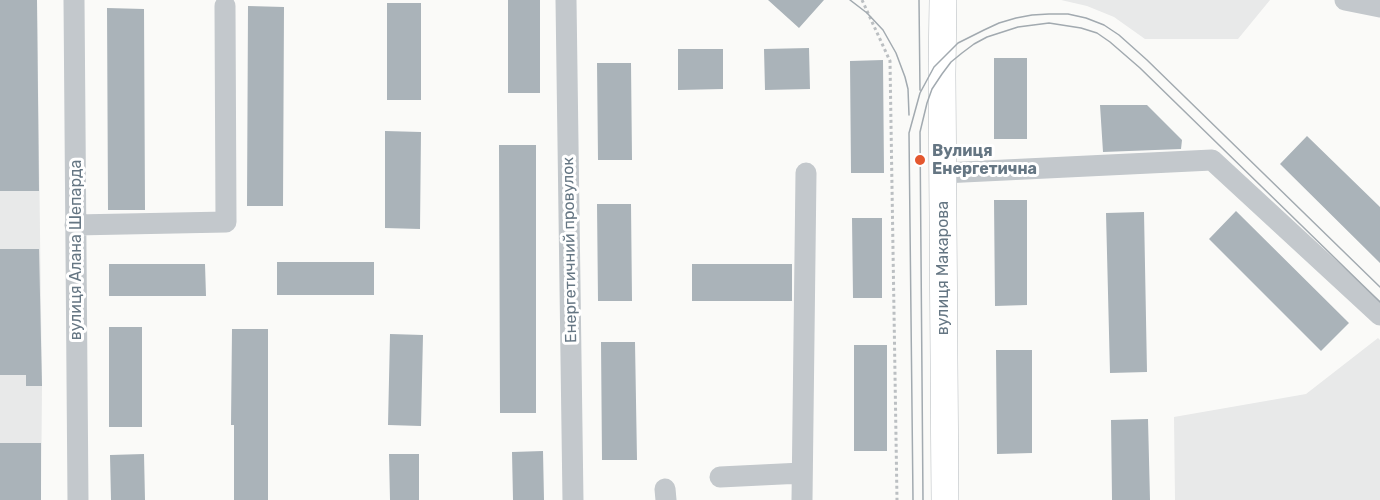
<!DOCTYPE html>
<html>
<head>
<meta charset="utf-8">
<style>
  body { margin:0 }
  canvas { display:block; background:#fafaf8 }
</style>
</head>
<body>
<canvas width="1380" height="500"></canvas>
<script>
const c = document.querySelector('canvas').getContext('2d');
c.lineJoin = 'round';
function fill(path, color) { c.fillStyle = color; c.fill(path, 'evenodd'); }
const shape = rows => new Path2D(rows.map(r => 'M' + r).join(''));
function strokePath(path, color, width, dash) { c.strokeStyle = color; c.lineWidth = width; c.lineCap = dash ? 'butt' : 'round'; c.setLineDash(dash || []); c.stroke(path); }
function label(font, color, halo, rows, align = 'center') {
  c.font = font + ' Rubik,sans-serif'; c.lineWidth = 6; c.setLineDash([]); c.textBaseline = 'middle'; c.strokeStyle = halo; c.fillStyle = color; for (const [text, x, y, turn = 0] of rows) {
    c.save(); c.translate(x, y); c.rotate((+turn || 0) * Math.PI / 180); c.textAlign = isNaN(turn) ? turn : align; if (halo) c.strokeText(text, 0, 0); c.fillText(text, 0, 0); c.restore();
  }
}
fill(shape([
  [0,0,37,0,42,386,41,500,0,500],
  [1061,0,1270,0,1238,39,1145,39,1114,17,1087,6],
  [1378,338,1380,340,1380,500,1175,500,1174,417,1306,394]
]), '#e8e9e9');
fill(shape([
  [0,0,37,0,39,191,0,191],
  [508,0,540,0,540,93,508,93],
  [768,0,824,0,799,28],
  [387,3,421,3,421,100,387,100],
  [248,6,284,7,283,206,247,206],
  [107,8,144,9,145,210,108,210],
  [809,48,810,89,765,90,764,49],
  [678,49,723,49,723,89,678,90],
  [994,58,1027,58,1027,139,994,139],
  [883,60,884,173,851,173,850,61],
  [597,63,631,63,632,160,598,160],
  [1100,105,1147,105,1182,140,1181,149,1103,152],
  [385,131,421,132,420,229,385,228],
  [1307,136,1380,207,1380,263,1280,164],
  [499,145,536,145,536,413,500,413],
  [994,200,1027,200,1027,305,995,306],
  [597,204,631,204,632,301,598,301],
  [1236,211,1349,323,1321,351,1209,239],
  [1144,212,1147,372,1110,373,1106,213],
  [852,218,882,218,882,298,853,298],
  [0,249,39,249,42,386,26,386,26,375,0,375],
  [277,262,374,262,374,295,277,295],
  [109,264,205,264,206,296,109,296],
  [692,264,792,264,792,301,692,301],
  [109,327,142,327,142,427,109,427],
  [232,329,268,329,268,500,234,500,234,425,231,425],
  [390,334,423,335,421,426,388,425],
  [601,342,635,342,637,460,602,460],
  [854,345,887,345,887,451,854,451],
  [996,350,1032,350,1032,453,997,454],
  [1148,419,1150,500,1112,500,1111,420],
  [0,443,41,443,41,500,0,500],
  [543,451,544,500,513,500,512,452],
  [144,454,145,500,111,500,110,455],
  [389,454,419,454,419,500,390,500]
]), '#aab3b9');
const major = shape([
  [943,0,942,74,945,500]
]);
strokePath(major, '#b5babe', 28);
strokePath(shape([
  [862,0,890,61,897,500]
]), '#bbbfc2', 3, [3, 3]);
strokePath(shape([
  [74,0,78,500],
  [566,0,573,500],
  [1345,0,1380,7],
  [943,173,1212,160,1380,315],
  [75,225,226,222,225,6],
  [720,477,802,473],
  [665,489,666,500],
  [802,500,806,173]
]), '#c3c8cc', 21);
strokePath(major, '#fff', 27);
strokePath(shape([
  [850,0,867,13,883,30,896,53,905,77,908,89,909,115],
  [919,0,920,90],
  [913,500,909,133,920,93,934,67,958,43,984,30,999,23,1016,18,1032,15,1049,14,1068,14,1086,18,1104,25,1119,35,1147,60,1380,287],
  [923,500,920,132,927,103,932,89,942,74,951,62,962,53,974,44,987,37,1018,27,1049,23,1081,28,1097,33,1110,42,1140,68,1380,302]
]), '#a2aab0', 1.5);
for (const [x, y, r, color] of [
  [920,160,6,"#e4572e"]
]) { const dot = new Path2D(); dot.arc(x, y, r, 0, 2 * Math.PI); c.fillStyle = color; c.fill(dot); strokePath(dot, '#fff', 2); }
label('bold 16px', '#657683', '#fff', [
  ["Вулиця",932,151],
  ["Енергетична",932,169]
], 'left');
label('16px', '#657683', '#fff', [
  ["вулиця Алана Шепарда",76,250,-90],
  ["Енергетичний провулок",570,250,-91],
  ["вулиця Макарова",943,268,-90]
]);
</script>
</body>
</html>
